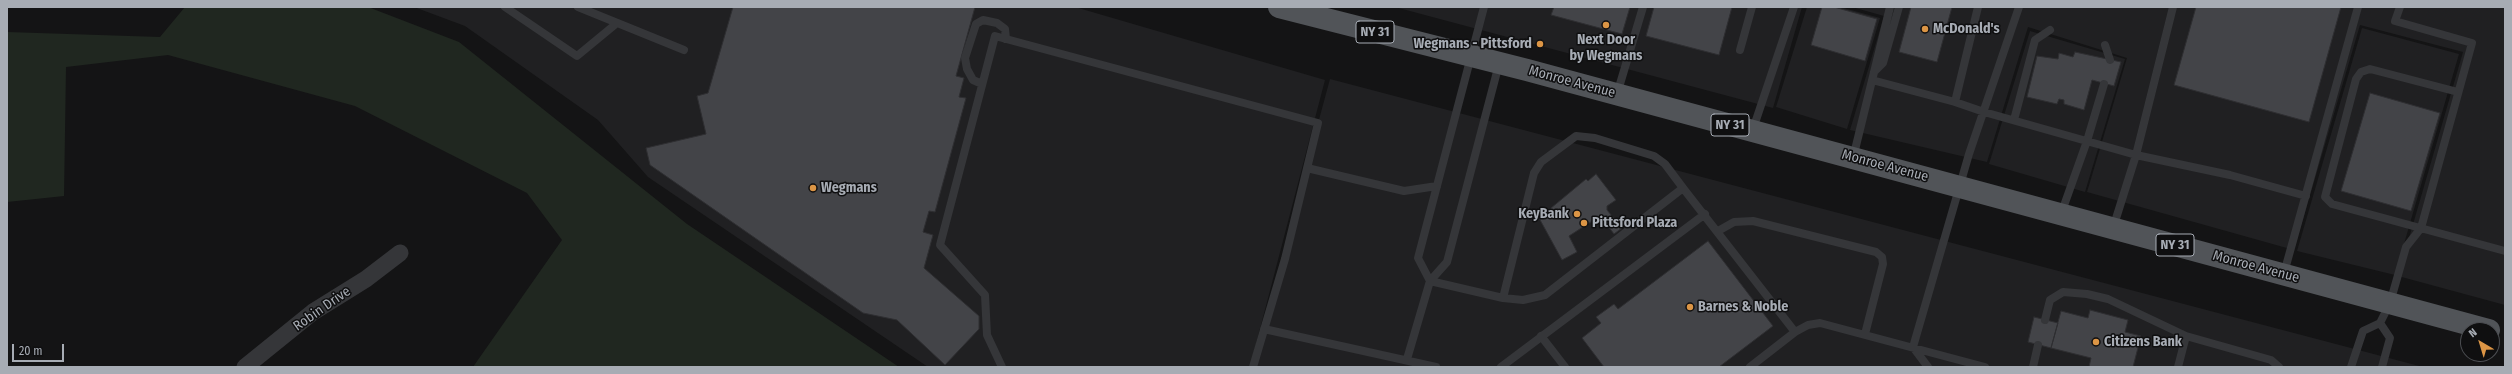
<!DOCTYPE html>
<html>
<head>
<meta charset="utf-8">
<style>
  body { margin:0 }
  #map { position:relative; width:2512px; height:374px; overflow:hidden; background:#141415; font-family:"Fira Sans Condensed",sans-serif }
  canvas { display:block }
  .frame { position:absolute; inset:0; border:8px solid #a7acb4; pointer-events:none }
  .north { position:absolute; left:2460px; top:322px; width:40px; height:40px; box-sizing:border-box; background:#0f0f10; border:1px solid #4c4e52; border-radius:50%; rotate:322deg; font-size:11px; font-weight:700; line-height:16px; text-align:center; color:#a7acb4 }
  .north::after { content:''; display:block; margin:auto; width:14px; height:18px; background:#dc9545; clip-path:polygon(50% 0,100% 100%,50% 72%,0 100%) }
  .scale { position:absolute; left:12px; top:344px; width:52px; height:18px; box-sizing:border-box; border:2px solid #a7acb4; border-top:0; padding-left:5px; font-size:12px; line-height:14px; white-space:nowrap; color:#a7acb4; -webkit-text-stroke:3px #0f0f10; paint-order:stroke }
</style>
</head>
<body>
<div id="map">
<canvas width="2512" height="374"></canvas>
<div class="frame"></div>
<div class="north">N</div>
<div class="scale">20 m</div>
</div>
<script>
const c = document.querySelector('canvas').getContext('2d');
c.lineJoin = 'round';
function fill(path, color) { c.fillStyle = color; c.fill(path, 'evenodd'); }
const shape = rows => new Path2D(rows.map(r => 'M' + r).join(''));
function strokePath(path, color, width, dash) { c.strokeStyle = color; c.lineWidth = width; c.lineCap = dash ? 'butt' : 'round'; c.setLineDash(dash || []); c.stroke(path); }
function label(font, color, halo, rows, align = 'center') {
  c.font = font + ' "Fira Sans Condensed",sans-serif'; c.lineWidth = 3; c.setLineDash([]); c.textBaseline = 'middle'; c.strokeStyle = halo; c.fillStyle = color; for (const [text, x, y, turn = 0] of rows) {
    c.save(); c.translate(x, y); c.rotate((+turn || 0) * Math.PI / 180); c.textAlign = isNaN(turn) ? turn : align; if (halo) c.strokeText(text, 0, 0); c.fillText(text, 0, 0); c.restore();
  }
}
fill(shape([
  [414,7,1075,7,1325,80,1250,367,928,367,648,177,598,120,465,26],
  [1395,7,1802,7,1773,108],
  [1807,7,1840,7,1880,18,1847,129,1776,107],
  [1852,7,2505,7,2505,305,2398,276,2463,52,2360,25,2294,250,2087,192,2127,58,2028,27,1987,162,1850,130,1884,16],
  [2362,28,2459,54,2395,275,2297,251],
  [2030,31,2125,59,2085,192,1989,164],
  [1330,79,2423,367,1252,367]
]), '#202022');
fill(shape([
  [185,7,368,7,459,42,687,224,899,367,473,367,562,240,527,193,355,106,168,55,66,67,64,196,7,202,7,32,160,37]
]), '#202720');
const building = shape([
  [733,7,975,7,956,76,964,78,959,97,966,98,935,212,929,211,923,232,933,235,924,268,979,316,979,329,945,365,897,320,863,313,650,165,646,148,706,134,697,96,708,93,733,7],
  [1554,7,1630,7,1622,34,1551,15,1554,7],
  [1654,7,1732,7,1719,55,1646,36,1654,7],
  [1822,7,1834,7,1877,19,1865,61,1811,45,1822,7],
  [1911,7,1952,7,1937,62,1899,52,1911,7],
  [2196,7,2341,7,2309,122,2174,85,2196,7],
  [2075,52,2121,62,2114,86,2092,80,2084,110,2064,104,2064,100,2059,99,2057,104,2027,97,2037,56,2058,59,2059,53,2073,57,2075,52],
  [2370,93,2440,113,2411,211,2341,191,2370,93],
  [1596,174,1616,200,1607,206,1607,210,1622,228,1614,234,1601,217,1597,218,1569,236,1577,252,1562,260,1539,218,1586,179,1588,181,1596,174],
  [1708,241,1773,326,1719,367,1604,367,1582,338,1601,323,1596,317,1614,304,1618,309,1708,241],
  [2090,310,2128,320,2125,332,2141,336,2133,367,2089,367,2091,358,2051,348,2061,311,2088,318,2090,310],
  [2034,317,2058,323,2051,348,2028,342,2034,317]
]);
fill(building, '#434448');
strokePath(building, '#2e2e31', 1);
strokePath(shape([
  [505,7,577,56,617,23],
  [578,7,684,50],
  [2105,45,2110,60],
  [1740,50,1752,7],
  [1874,72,1883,63,1899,7],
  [1872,80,1955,102,1984,112,2136,155,2230,175,2306,196],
  [982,84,973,80,967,69,965,58,976,24,983,20,997,23,1005,29,1006,39],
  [2458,92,2370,69,2361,72,2356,79,2325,197,2332,204,2505,251],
  [1617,94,1643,7],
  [1955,102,1978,7],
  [2014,120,2035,40,2050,30],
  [1753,129,1794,7],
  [1853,158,1890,7],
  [1307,168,1404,191,1437,186],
  [1683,188,1795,332],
  [2061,214,2087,141,2104,84],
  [2113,228,2136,155,2173,7],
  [1718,231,1734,222,1753,221,1876,252,1882,257,1883,264,1865,334],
  [2284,273,2358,7],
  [1430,281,1503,298,1523,300,1545,295,1683,188,1665,164,1654,156,1595,138,1576,136,1541,162,1534,173,1503,298],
  [1430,281,1418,258,1484,7],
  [2045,320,2050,300,2063,292,2087,294,2108,299,2186,336],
  [2380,323,2390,338,2382,367],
  [1264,329,1436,367],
  [1541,336,1565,367],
  [1913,347,1969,154,2019,7],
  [1913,347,1928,367],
  [1407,359,1430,281,1447,262,1499,64],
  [1002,367,987,335,985,295,940,245,995,36,1318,123,1285,259,1253,367],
  [1501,367,1705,214],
  [1750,367,1795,332,1808,325,1820,323,1985,367],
  [2033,367,2038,345],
  [2178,367,2186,336,2271,360,2279,367],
  [2351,367,2363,331,2380,323,2390,303,2406,247,2421,228,2472,43,2395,21,2400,7]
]), '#353639', 8);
strokePath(shape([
  [245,367,313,312,366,279,400,253]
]), '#353639', 17);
strokePath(shape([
  [1279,7,1527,70,2489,330]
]), '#515458', 22);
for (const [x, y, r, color] of [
  [1606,25,4,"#dc9545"],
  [1925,29,4,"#dc9545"],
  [1540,44,4,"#dc9545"],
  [813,188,4,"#dc9545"],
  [1577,214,4,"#dc9545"],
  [1584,223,4,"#dc9545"],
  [1690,307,4,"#dc9545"],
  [2096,342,4,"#dc9545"]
]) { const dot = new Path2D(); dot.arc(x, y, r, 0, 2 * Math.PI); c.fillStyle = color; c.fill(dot); strokePath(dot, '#0f0f10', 1.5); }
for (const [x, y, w] of [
  [1375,32,38],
  [1730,125,38],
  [2175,245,38]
]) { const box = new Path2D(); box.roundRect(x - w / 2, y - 11, w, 22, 3); c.fillStyle = '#0f0f10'; c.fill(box); strokePath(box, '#a7acb4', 1); }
label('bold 13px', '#a7acb4', null, [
  ["NY 31",1375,32],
  ["NY 31",1730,125],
  ["NY 31",2175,245]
]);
label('bold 14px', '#a7acb4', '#0f0f10', [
  ["McDonald's",1933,29],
  ["Next Door",1606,40,"center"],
  ["by Wegmans",1606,56,"center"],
  ["Wegmans - Pittsford",1532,44,"right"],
  ["Wegmans",821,188],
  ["KeyBank",1569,214,"right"],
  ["Pittsford Plaza",1592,223],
  ["Barnes & Noble",1698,307],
  ["Citizens Bank",2104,342]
], 'left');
label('14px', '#a7acb4', '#0f0f10', [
  ["Monroe Avenue",1572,82,15],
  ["Monroe Avenue",1885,166,15],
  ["Monroe Avenue",2256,267,15],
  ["Robin Drive",322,309,-35]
]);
</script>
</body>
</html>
